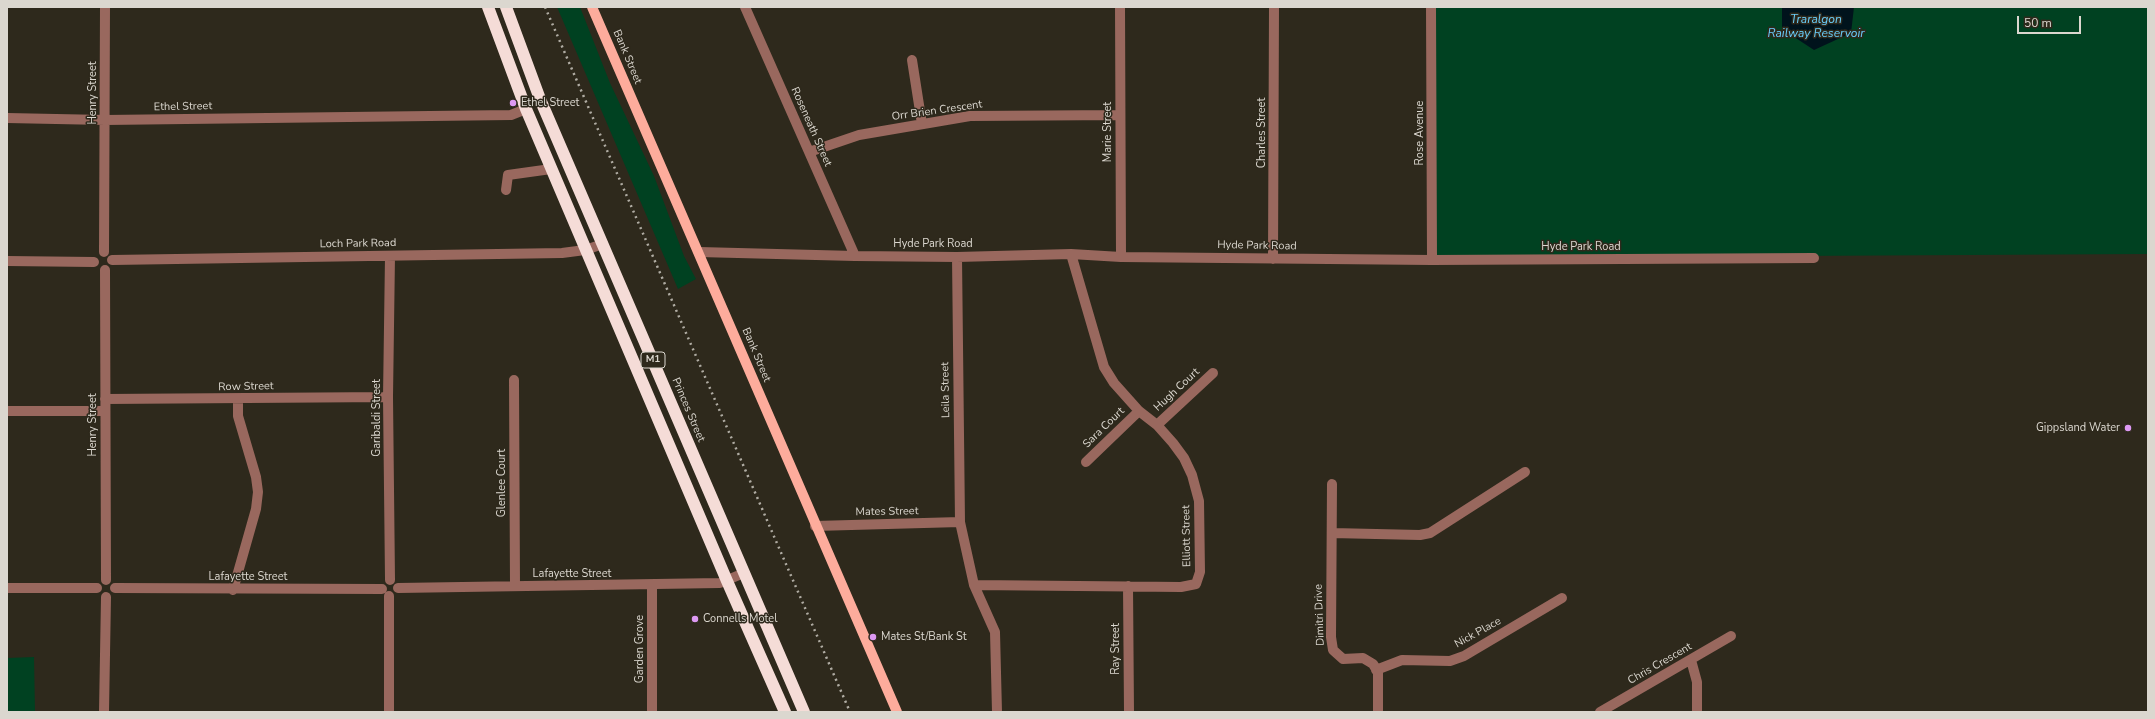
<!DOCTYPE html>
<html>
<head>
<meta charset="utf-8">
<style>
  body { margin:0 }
  #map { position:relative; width:2155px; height:719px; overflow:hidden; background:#2e291c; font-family:"Nunito Sans",sans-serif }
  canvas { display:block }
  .frame { position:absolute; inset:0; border:8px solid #dbd7cf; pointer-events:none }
  .scale { position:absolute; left:2017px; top:16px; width:64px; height:18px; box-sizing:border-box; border:2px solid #dbd7cf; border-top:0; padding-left:5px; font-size:12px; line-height:14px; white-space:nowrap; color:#dbd7cf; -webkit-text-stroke:3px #2e291c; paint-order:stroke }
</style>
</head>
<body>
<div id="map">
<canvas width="2155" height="719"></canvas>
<div class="frame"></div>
<div class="scale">50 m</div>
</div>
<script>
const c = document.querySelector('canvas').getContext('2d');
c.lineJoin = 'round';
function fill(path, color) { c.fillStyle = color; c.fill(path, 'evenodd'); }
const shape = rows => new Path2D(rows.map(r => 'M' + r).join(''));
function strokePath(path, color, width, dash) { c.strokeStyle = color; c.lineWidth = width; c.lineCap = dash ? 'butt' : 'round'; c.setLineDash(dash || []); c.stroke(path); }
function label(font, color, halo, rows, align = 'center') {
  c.font = font + ' "Nunito Sans",sans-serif'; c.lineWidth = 3; c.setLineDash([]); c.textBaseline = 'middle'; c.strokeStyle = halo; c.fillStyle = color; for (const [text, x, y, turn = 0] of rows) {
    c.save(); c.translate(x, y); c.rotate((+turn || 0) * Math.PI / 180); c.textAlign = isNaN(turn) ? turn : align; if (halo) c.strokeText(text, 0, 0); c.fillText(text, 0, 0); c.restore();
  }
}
fill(shape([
  [557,7,580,7,610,83,654,176,684,256,696,279,678,289],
  [1433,7,2148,7,2148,254,1433,258],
  [34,657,35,712,7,712,7,658]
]), '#004121');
fill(shape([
  [1782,7,1854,7,1851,33,1814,50,1782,29]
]), '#00131c');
strokePath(shape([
  [745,7,855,256],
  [1120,7,1121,257],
  [1431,7,1432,260],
  [912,60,922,124],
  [7,118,105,120,511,115,526,109],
  [809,152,859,135,970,116,1120,115],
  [506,190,508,175,551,169],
  [104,252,105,7],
  [699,252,855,256,957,257,1071,254,1121,257,1432,260,1814,258],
  [957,257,960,522,974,585,995,632,997,712],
  [1273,259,1274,7],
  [112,260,562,253,585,250,603,244],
  [7,261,94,262],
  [105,270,106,580],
  [514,380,515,586],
  [105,399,388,397],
  [7,411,104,411],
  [1157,425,1213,373],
  [1086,462,1139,411],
  [1332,484,1331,637,1333,650,1343,659,1363,658,1373,664,1378,672,1378,712],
  [815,526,960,522],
  [1332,533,1420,535,1430,533,1525,472],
  [390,580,388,397,390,256],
  [974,585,1181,587,1196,584,1200,572,1199,501,1192,475,1184,458,1173,443,1157,425,1139,411,1114,383,1104,367,1071,254],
  [1128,586,1129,712],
  [7,588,97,588],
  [115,588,382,589],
  [398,588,720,583,744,573],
  [233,590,256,509,258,492,256,477,238,416,238,400],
  [389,596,389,712],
  [1691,660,1697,682,1697,712],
  [1376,670,1402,660,1450,661,1464,656,1562,598],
  [104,712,106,597],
  [652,712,652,585],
  [1600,712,1731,636]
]), '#99685e', 10);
strokePath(shape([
  [592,7,897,712]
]), '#fdac9c', 10);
strokePath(shape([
  [488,7,526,109,727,581,785,712],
  [506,7,540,99,804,712]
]), '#f5dcd7', 12);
strokePath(shape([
  [545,7,850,712]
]), '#b0aca3', 2.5, [2, 4]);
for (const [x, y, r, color] of [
  [513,103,4,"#dd99f3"],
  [2128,428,4,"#dd99f3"],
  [695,619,4,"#dd99f3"],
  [873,637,4,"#dd99f3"]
]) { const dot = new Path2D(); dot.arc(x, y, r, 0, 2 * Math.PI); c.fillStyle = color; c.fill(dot); strokePath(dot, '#2e291c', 1.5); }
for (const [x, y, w] of [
  [653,360,24]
]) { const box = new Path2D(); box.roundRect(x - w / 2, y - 8, w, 16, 3); c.fillStyle = '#2e291c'; c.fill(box); strokePath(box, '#dbd7cf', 1); }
label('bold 10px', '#dbd7cf', null, [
  ["M1",653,360]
]);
label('11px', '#dbd7cf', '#2e291c', [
  ["Bank Street",627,57,67],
  ["Henry Street",93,93,-90],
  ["Ethel Street",183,107,-1],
  ["Orr Brien Crescent",937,111,-8],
  ["Roseneath Street",811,127,66],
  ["Marie Street",1108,132,-90],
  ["Charles Street",1262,133,-90],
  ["Rose Avenue",1420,133,-90],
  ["Loch Park Road",358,244,-1],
  ["Hyde Park Road",933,244],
  ["Hyde Park Road",1257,246,1],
  ["Hyde Park Road",1581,247],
  ["Bank Street",756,355,67],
  ["Row Street",246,387,-1],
  ["Leila Street",946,390,-91],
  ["Hugh Court",1177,390,-43],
  ["Princes Street",688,410,67],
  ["Garibaldi Street",377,418,-90],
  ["Henry Street",93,425,-90],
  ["Sara Court",1104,428,-44],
  ["Glenlee Court",502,483,-90],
  ["Mates Street",887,512,-1],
  ["Elliott Street",1187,536,-91],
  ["Lafayette Street",572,574],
  ["Lafayette Street",248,577],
  ["Dimitri Drive",1320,615,-92],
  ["Nick Place",1478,633,-29],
  ["Garden Grove",640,649,-90],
  ["Ray Street",1116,649,-90],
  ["Chris Crescent",1660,664,-30]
]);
label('11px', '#dbd7cf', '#2e291c', [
  ["Ethel Street",521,103],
  ["Gippsland Water",2120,428,"right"],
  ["Connells Motel",703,619],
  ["Mates St/Bank St",881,637]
], 'left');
label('italic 12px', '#68cefb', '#2e291c', [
  ["Traralgon",1816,20],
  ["Railway Reservoir",1816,34]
]);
</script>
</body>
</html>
